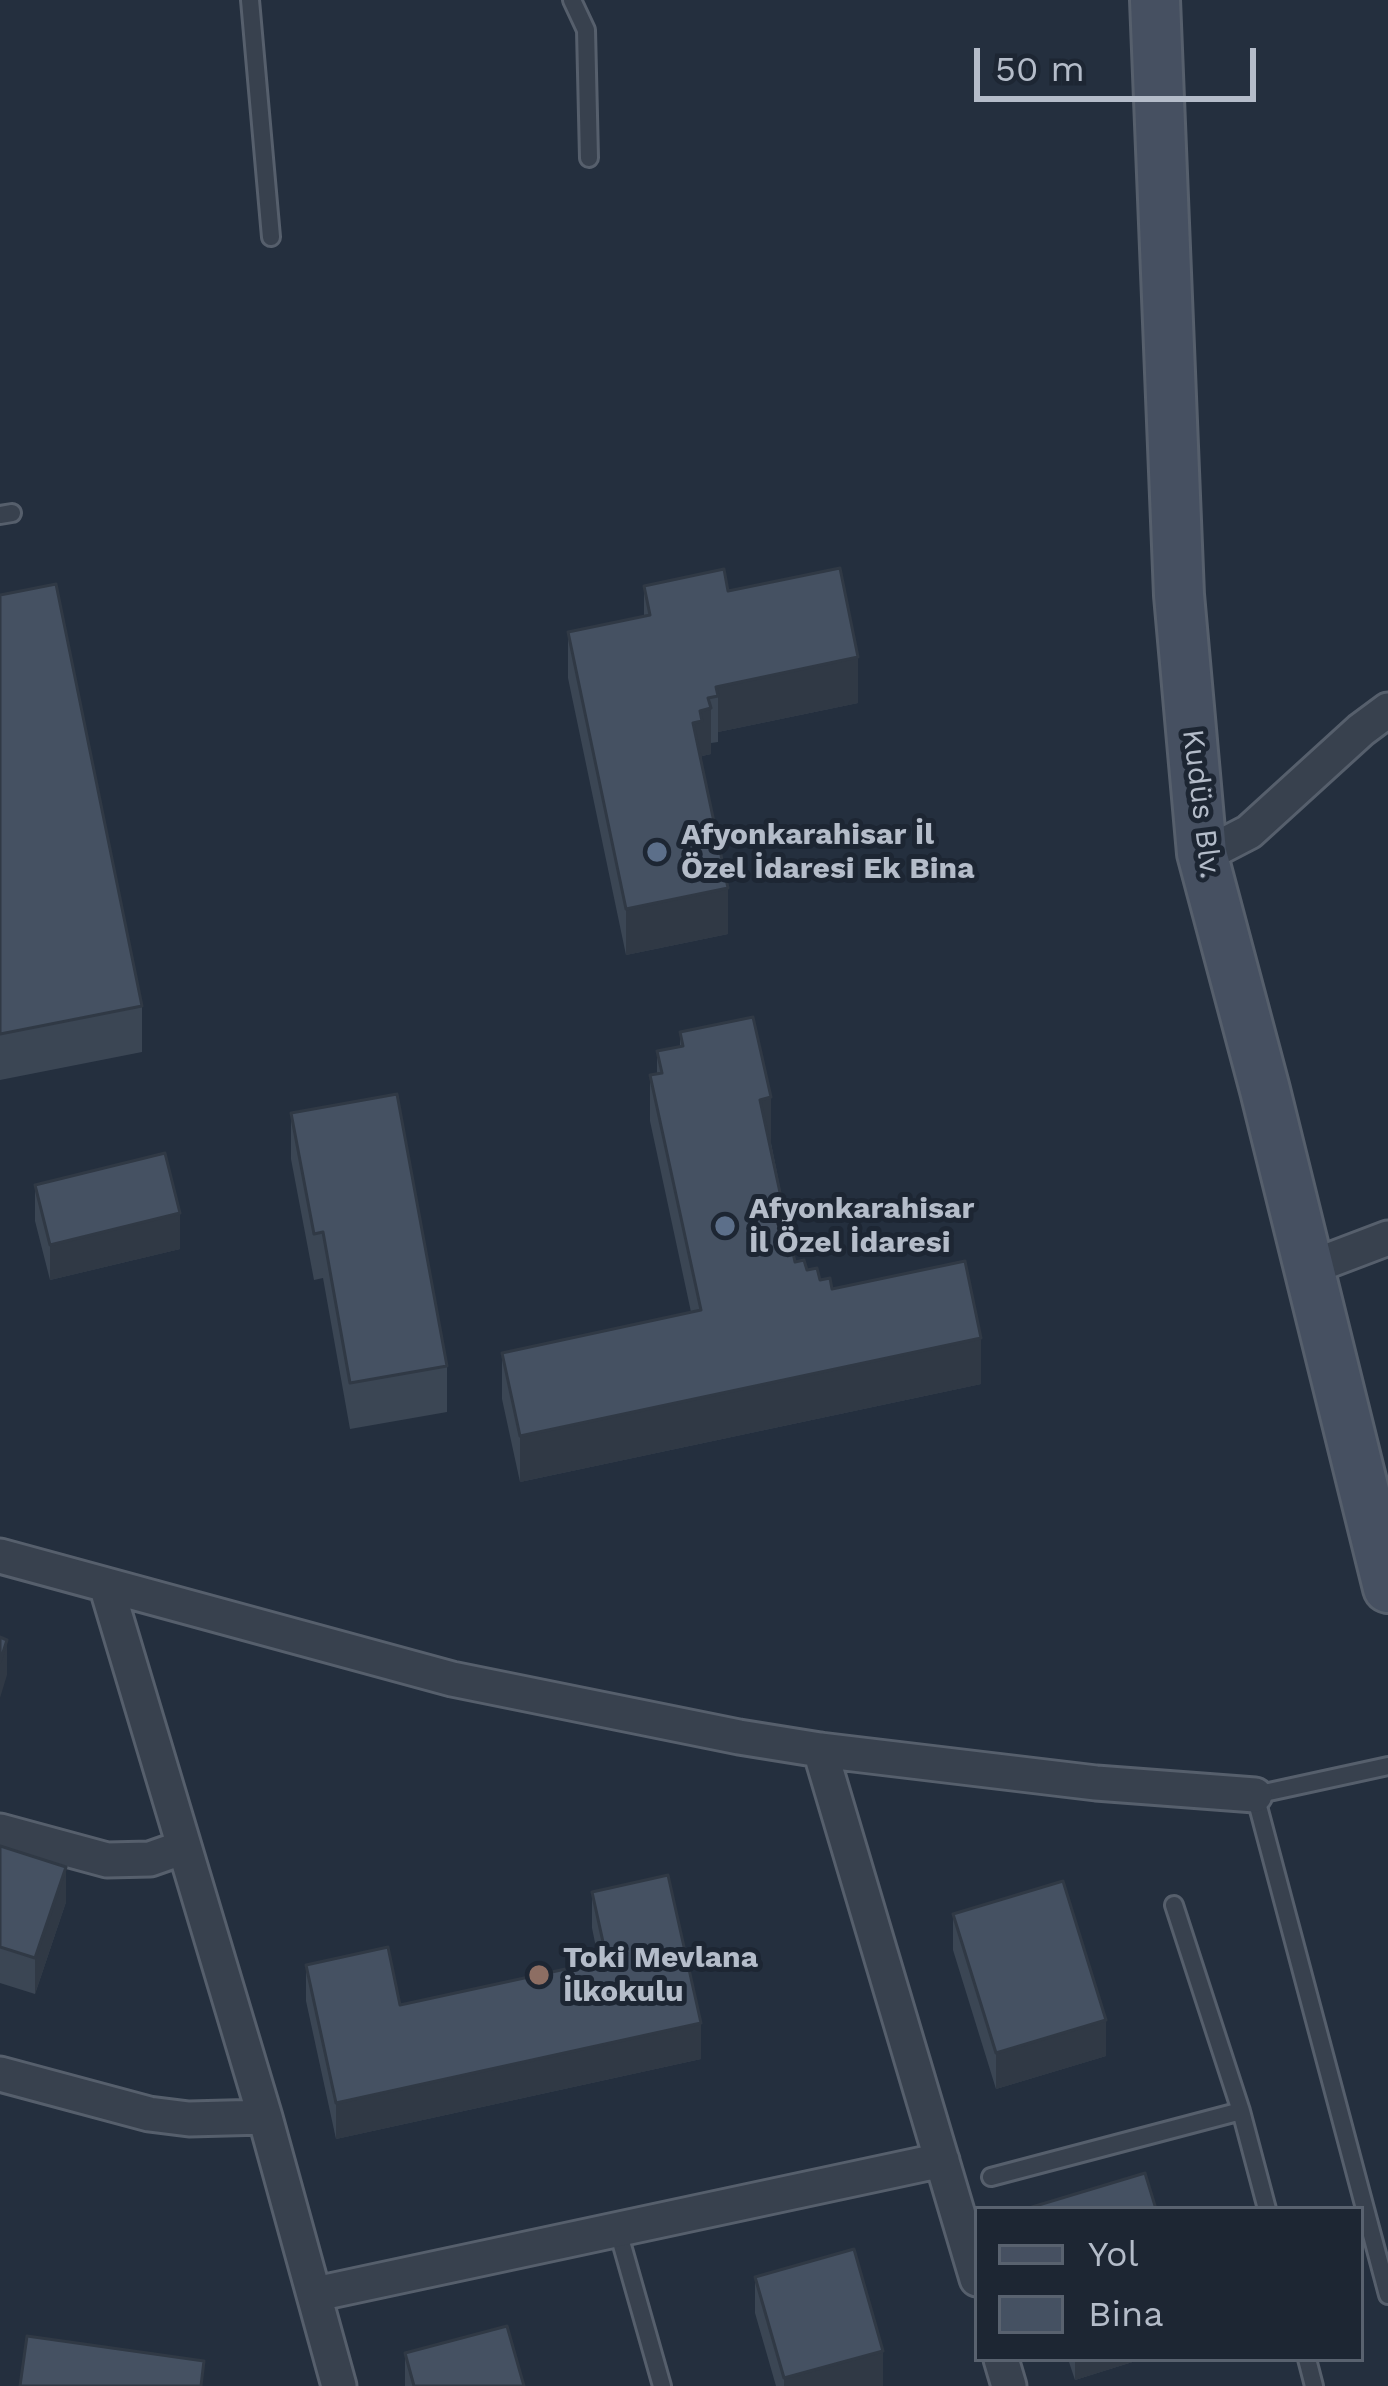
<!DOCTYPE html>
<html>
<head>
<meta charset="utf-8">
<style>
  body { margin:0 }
  #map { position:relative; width:1388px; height:2386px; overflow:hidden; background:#242f3e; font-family:"Work Sans",sans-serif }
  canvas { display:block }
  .legend { position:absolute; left:974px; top:2206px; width:390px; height:156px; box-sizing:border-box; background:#1d2633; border:3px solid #59626f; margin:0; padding:15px 21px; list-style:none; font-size:36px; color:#b4bcc9 }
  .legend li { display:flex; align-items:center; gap:24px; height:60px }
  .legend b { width:60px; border:3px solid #59626f }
  .scale { position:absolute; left:974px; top:48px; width:282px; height:54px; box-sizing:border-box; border:6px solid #b4bcc9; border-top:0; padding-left:15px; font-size:36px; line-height:42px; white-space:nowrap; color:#b4bcc9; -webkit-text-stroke:9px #1d2633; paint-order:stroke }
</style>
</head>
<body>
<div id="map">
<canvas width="1388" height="2386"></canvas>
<ul class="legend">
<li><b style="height:15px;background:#465061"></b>Yol</li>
<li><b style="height:33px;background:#455162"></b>Bina</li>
</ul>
<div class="scale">50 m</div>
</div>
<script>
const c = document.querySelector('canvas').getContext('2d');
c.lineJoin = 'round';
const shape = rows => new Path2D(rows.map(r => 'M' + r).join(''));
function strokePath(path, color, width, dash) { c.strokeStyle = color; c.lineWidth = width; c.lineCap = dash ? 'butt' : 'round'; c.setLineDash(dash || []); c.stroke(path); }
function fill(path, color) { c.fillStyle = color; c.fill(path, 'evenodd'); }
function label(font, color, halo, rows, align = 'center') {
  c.font = font + ' "Work Sans",sans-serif'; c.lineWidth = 10; c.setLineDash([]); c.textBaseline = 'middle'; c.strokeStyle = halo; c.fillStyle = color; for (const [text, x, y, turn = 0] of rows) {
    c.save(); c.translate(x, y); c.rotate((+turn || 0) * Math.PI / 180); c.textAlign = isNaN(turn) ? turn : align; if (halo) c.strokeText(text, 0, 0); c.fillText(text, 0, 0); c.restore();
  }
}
const lane = shape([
  [250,0,271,237],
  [572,0,586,30,589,158],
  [0,515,12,513],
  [1388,1766,1255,1795,1388,2295],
  [1174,1905,1241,2111,1267,2209],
  [991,2177,1241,2111],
  [618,2231,662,2386],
  [1307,2359,1314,2386]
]);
const street = shape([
  [1202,853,1220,847,1249,832,1361,730,1388,710],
  [1309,1268,1388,1238],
  [0,1556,452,1679,739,1737,820,1750,1096,1783,1255,1795],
  [106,1585,265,2117,339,2386],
  [820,1750,977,2279],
  [0,1831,107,1860,150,1859,184,1847],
  [0,2074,149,2114,189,2119,265,2117],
  [316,2294,942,2160],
  [1001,2359,1009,2386]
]);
const secondary = shape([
  [1155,0,1179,595,1202,853,1265,1090,1388,1588]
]);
strokePath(lane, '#565f6c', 22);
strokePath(street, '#565f6c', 39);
strokePath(secondary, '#565f6c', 54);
strokePath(lane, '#38414e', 16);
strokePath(street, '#38414e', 33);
strokePath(secondary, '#465061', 48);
fill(shape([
  [644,586,728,591,858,703,718,732,718,742,711,743,711,754,702,756,702,767,728,934,626,955,568,678,568,632,644,616],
  [0,595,142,1006,142,1052,0,1080],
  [680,1032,771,1143,795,1262,832,1289,981,1384,520,1482,502,1399,502,1353,691,1312,650,1121,650,1075,657,1074,657,1051,680,1047],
  [291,1113,447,1366,447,1412,350,1429,323,1278,314,1280,291,1159],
  [35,1185,180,1249,50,1280,35,1221],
  [0,1846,66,1902,35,1994,0,1983],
  [592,1892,701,2059,336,2139,306,2001,306,1965,400,2005,599,1962,592,1928],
  [953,1914,1106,2056,996,2089,953,1950],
  [755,2277,883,2386,776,2386,755,2313],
  [405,2353,524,2386,405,2386],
  [1068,2359,1142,2359,1075,2380]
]), '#3b4654');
fill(shape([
  [858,657,858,703,718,732,718,696,716,687],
  [711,708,711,754,702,756,702,767,693,723,700,711],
  [728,888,728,934,626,955,626,909],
  [771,1097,771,1143,760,1146,760,1100],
  [180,1213,180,1249,50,1280,50,1245],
  [981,1338,981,1384,520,1482,520,1436],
  [7,1640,7,1675,0,1698,0,1662],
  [66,1867,66,1902,35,1994,35,1958],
  [1106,2020,1106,2056,996,2089,996,2053],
  [701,2023,701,2059,336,2139,336,2103],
  [883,2351,883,2386,784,2386,784,2378],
  [1075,2359,1142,2359,1075,2380]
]), '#303945');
const building = shape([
  [840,568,858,657,716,687,718,696,708,698,711,708,700,711,702,721,693,723,728,888,626,909,568,632,650,615,644,586,724,569,728,591,840,568],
  [56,584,142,1006,0,1034,0,595,56,584],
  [753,1017,771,1097,760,1100,795,1262,804,1260,807,1270,817,1268,820,1280,830,1278,832,1289,965,1261,981,1338,520,1436,502,1353,701,1310,650,1075,662,1073,657,1051,683,1046,680,1032,753,1017],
  [397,1094,447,1366,350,1383,323,1232,314,1234,291,1113,397,1094],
  [165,1153,180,1213,50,1245,35,1185,165,1153],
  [0,1637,7,1640,0,1662,0,1637],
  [0,1846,66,1867,35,1958,0,1947,0,1846],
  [668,1875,701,2023,336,2103,306,1965,388,1947,400,2005,607,1960,592,1892,668,1875],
  [1063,1881,1106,2020,996,2053,953,1914,1063,1881],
  [1145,2173,1156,2209,1033,2209,1032,2207,1145,2173],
  [854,2249,883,2351,784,2378,755,2277,854,2249],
  [507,2326,524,2386,414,2386,405,2353,507,2326],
  [27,2336,204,2361,201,2386,20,2386,27,2336]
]);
fill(building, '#455162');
strokePath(building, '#303945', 3);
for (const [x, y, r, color] of [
  [657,852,12,"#5c6f8a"],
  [725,1226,12,"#5c6f8a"],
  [539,1975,12,"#8d6e63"]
]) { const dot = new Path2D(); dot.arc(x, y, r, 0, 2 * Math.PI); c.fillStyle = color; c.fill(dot); strokePath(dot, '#1d2633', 4.5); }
label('30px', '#b4bcc9', '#1d2633', [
  ["Kudüs Blv.",1201,804,83]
]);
label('bold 30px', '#b4bcc9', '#1d2633', [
  ["Afyonkarahisar İl",681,835],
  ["Özel İdaresi Ek Bina",681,869],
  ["Afyonkarahisar",749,1209],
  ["İl Özel İdaresi",749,1243],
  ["Toki Mevlana",563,1958],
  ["İlkokulu",563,1992]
], 'left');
</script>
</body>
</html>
